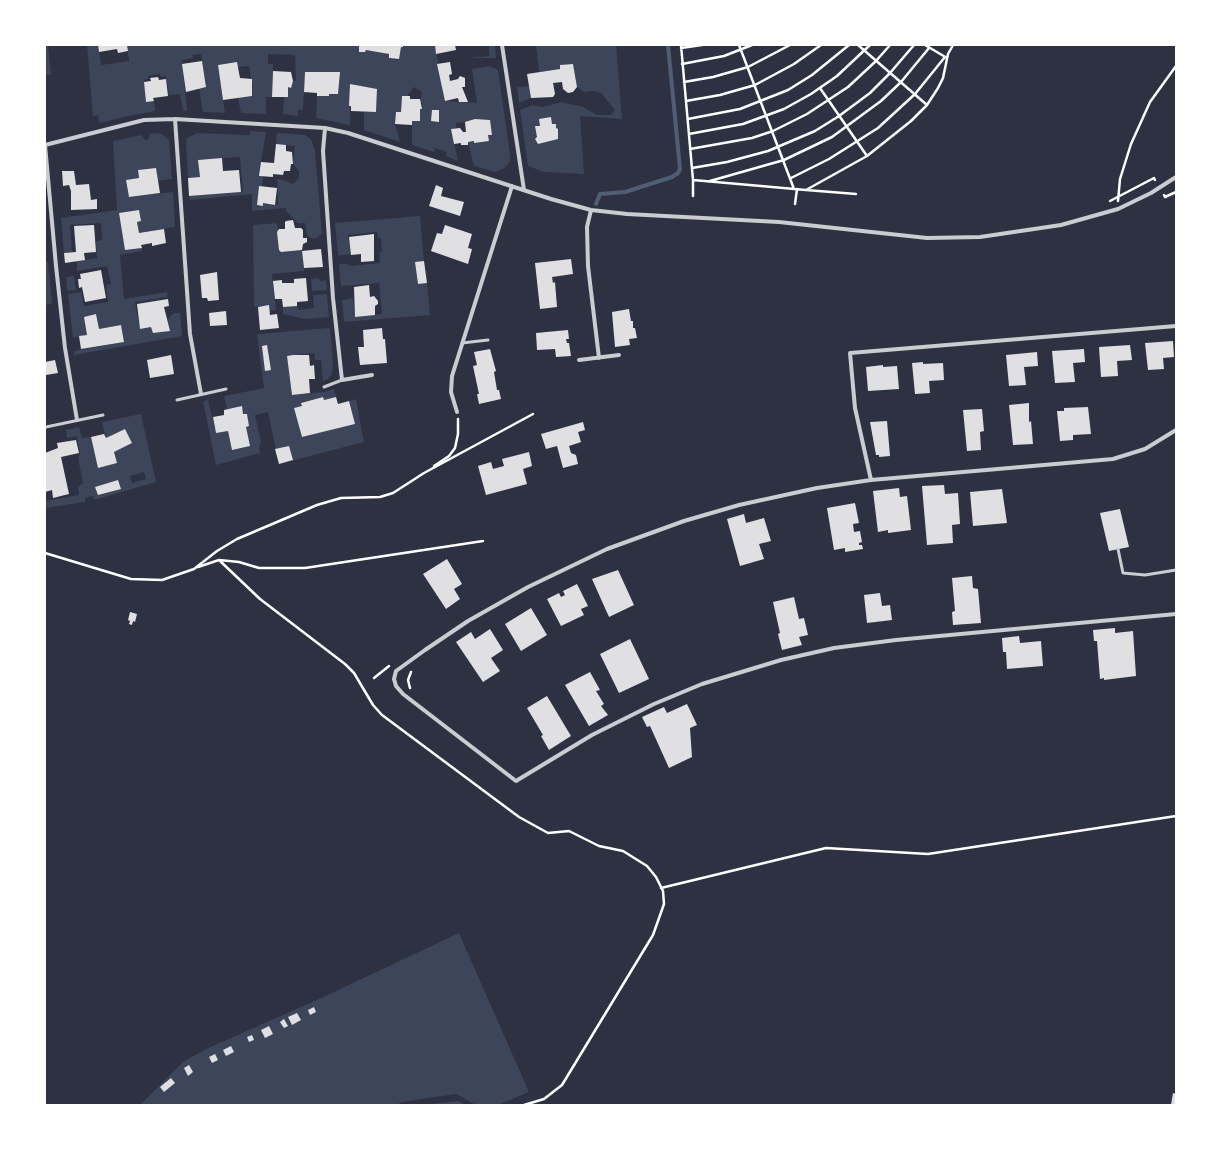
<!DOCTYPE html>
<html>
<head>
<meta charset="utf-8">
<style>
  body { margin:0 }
  #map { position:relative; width:1221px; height:1150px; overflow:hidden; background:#2d3142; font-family:Merriweather,serif }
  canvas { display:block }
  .frame { position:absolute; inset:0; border:46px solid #fff; pointer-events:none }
</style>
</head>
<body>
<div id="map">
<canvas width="1221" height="1150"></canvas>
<div class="frame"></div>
</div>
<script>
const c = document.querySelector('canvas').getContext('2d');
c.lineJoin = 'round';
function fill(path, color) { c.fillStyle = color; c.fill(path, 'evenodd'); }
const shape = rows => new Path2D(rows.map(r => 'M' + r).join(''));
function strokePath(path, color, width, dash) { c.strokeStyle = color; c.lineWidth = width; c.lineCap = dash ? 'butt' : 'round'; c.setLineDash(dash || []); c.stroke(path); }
fill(shape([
  [45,45,48,45,51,75,45,75],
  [87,45,98,45,101,65,129,61,127,45,359,45,360,52,365,52,366,50,389,54,389,58,398,60,401,47,403,45,435,45,445,101,477,103,472,69,489,66,498,70,510,154,510,162,503,169,495,172,474,166,468,142,489,141,488,135,492,134,489,120,456,123,456,128,451,129,458,161,446,156,447,152,435,148,434,152,412,145,412,121,419,121,420,109,422,109,422,103,420,103,422,92,414,87,407,96,402,96,401,112,396,112,395,124,400,142,364,130,364,112,376,112,377,89,350,85,350,125,316,118,317,96,328,96,329,94,338,94,339,72,305,72,303,110,298,110,298,116,283,114,284,97,288,97,288,87,291,87,291,83,296,80,295,55,268,54,268,64,273,64,272,97,266,97,266,114,241,113,238,98,253,89,249,66,238,67,237,62,218,65,225,113,203,112,199,88,206,87,201,54,192,55,193,58,182,60,187,111,183,111,180,94,169,95,166,76,161,77,160,74,148,76,148,79,144,80,146,102,154,101,155,111,124,117,99,123,98,115,93,116],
  [489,45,495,45,496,58,468,58,489,56],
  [536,45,616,45,622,119,580,116,584,174,544,172,528,166,520,110,532,105,542,107,562,102,583,107,597,115,611,115,615,110,601,93,595,91,584,92,577,87,573,64,560,65,560,69,539,72],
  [529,86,531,98,519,103,517,87],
  [250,131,266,132,261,162,260,175,263,176,262,186,259,186,257,205,263,206,263,203,278,205,277,179,284,180,293,184,299,178,299,171,293,164,295,146,276,144,277,133,305,135,311,139,315,151,322,234,317,238,312,239,307,235,305,223,298,223,286,211,286,208,252,211,252,194,190,200,189,196,243,192,240,157,199,160,200,177,188,178,186,142,187,138,197,133,250,135],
  [156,133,162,134,169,140,172,179,158,181,156,168,138,170,139,178,126,180,129,197,173,192,175,227,139,233,137,222,141,221,139,210,119,213,125,250,142,248,142,251,120,255,124,299,167,292,168,297,135,302,140,329,151,327,154,333,169,331,168,320,169,318,174,313,180,313,182,336,74,355,74,351,124,342,121,325,99,329,96,314,84,317,87,335,73,338,68,294,81,292,84,306,108,302,106,285,111,284,107,266,77,271,77,261,97,258,96,241,102,240,101,223,70,225,72,252,64,253,61,218,117,210,113,141,142,135,145,140,148,140,150,134],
  [420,216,424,261,415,262,418,284,427,283,430,315,344,322,342,300,353,298,355,317,382,314,379,283,341,286,339,264,347,264,351,266,380,263,379,253,382,252,381,238,378,238,377,232,348,235,351,254,338,256,335,223],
  [277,223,281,252,302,250,304,268,304,271,272,274,276,310,269,311,268,306,254,307,253,225],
  [45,262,48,262,52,304,45,305],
  [74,276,76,290,67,291,66,277],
  [318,278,321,281,326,280,327,290,312,291,311,279],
  [327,294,329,317,306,319,283,314,283,307,297,306,299,310,314,308,313,295],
  [330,328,333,365,332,374,328,379,323,381,321,360,315,360,314,353,287,356,292,395,324,392,334,389,336,397,324,400,322,397,302,402,302,406,294,408,302,437,354,424,349,401,356,399,364,442,279,464,268,412,255,415,261,442,259,448,260,453,216,465,203,401,208,400,216,433,228,431,232,450,249,446,246,427,249,426,247,414,243,414,227,409,224,396,264,388,257,334],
  [141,414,156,482,94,500,93,496,85,498,85,502,45,508,45,501,79,495,78,487,83,483,78,458,80,454,77,436,67,438,66,430,79,427,82,438,91,437,98,467,117,463,114,452,132,443,125,429,106,438,102,422],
  [144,472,146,479,132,483,130,476],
  [459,933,529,1092,498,1105,476,1105,456,1094,402,1102,396,1105,140,1105,183,1062,206,1049,319,999],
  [458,1101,465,1105,421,1105]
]), '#3c4559');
strokePath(shape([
  [596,204,600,194,625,192,672,177,678,173,680,169,668,45]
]), '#4f5d75', 4);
fill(shape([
  [98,45,127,45,128,51,118,53,117,49,99,52],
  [359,45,366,46,403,45,403,47,401,47,399,59,389,58,389,54,366,50,365,52,359,52],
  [435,45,455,45,456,50,436,54],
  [202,61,206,87,186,92,182,64],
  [237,62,240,78,252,79,252,96,223,100,218,65],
  [450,62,452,74,449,75,450,81,458,79,460,76,465,78,465,87,462,87,468,102,459,102,458,98,445,101,437,64],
  [573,64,577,87,573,92,568,93,563,89,562,82,553,83,555,94,553,97,531,98,527,74,560,69,560,65],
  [273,71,291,72,293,81,291,88,288,87,288,97,272,97],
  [305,72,340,72,338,94,329,94,329,96,317,96,317,93,304,92],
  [158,77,159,80,166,79,168,96,153,98,154,101,146,102,144,82,151,81,150,78],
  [350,84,377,89,376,112,351,111,351,106,349,106],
  [402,96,410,96,410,99,420,99,422,109,420,109,420,121,412,121,412,125,395,124,396,112,401,112],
  [432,110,439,110,439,122,431,121],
  [551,117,552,124,556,124,556,128,558,129,558,139,538,144,535,139,537,137,535,126,540,126,539,119],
  [475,119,490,120,492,135,488,135,489,141,474,143,474,141,468,142,468,145,461,145,461,143,454,144,451,129,460,128,463,132,466,132,465,122],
  [276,144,286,145,286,151,292,152,293,164,291,164,290,171,284,171,283,175,273,174,273,177,259,176,261,162,274,163],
  [222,158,223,171,239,170,241,192,189,196,188,178,200,177,198,160],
  [156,168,160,193,129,197,126,180,139,178,138,170],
  [62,171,74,171,76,185,89,184,91,200,97,199,97,209,71,210,71,191,69,185,63,186],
  [436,185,443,188,441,196,464,202,460,216,429,206],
  [259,186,277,188,275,205,263,203,263,206,257,205],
  [139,210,141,221,137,222,139,233,164,229,166,243,152,246,152,243,141,245,142,248,125,250,119,213],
  [293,220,295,228,301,228,303,230,303,238,307,238,307,242,303,244,302,250,281,252,279,250,277,232,279,229,285,229,285,222,286,221],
  [94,225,96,252,84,253,85,260,65,263,64,253,76,252,74,226],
  [445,225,472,234,468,248,472,249,468,264,431,251,437,233,442,234],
  [374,234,374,261,361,262,361,254,351,255,349,237],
  [321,249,323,267,304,268,302,251],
  [571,259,573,274,552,277,553,283,555,282,557,307,540,309,535,263],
  [424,261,427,283,418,284,415,262],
  [101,270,106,298,85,302,82,287,79,288,78,279,81,279,80,274],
  [217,272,219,300,208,301,207,298,202,298,200,275],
  [306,278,308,301,297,302,297,306,283,307,282,299,275,299,273,281,282,280,282,283,294,283,294,279],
  [369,285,370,297,374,296,378,301,378,304,375,306,375,315,355,317,354,287],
  [168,299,169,306,164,307,170,331,153,333,151,327,140,329,137,304],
  [269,305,270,315,277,314,279,328,260,330,258,307],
  [629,309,631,321,633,321,633,328,635,328,637,338,629,339,630,345,615,347,612,312],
  [226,311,227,325,210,326,209,313],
  [96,314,99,329,121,325,124,342,81,349,79,336,87,335,84,317],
  [382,328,383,339,385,339,387,363,360,365,358,347,364,347,363,330],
  [568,330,569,339,566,339,567,343,569,343,571,356,556,357,555,349,537,350,536,333],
  [1173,341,1174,357,1163,358,1164,369,1148,370,1145,343],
  [267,345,271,370,265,371,262,346],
  [1130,345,1132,360,1117,361,1118,376,1101,377,1099,347],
  [490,349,496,371,494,372,497,390,499,390,501,399,479,404,477,394,479,394,473,366,477,365,474,352],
  [1084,349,1085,362,1073,363,1075,382,1055,383,1052,351],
  [1037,352,1038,366,1024,367,1026,385,1009,386,1006,355],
  [171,355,174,374,150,378,147,360],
  [293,355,309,355,310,366,314,365,315,379,309,379,310,393,292,395,287,356],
  [55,360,58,373,46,375,45,362],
  [923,362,923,364,943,363,944,380,929,381,930,393,915,394,912,363],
  [883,365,883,367,897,366,899,389,868,391,866,367],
  [323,397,324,400,336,397,338,404,349,401,355,424,302,437,294,408,302,406,301,403],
  [1029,403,1029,422,1031,421,1033,444,1013,445,1009,405],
  [242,406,243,414,247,414,249,426,246,427,250,446,232,450,228,431,216,433,213,417,224,415,224,410],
  [1088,407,1091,434,1073,435,1073,440,1060,441,1057,411,1064,411,1064,408],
  [982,409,984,431,980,432,981,450,967,451,963,410],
  [887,421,890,456,879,457,879,455,876,455,870,422],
  [583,422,585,430,578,432,581,442,569,446,571,453,576,455,578,464,563,468,557,446,546,449,541,434],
  [125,429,132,443,114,452,117,463,98,468,91,437,104,434,106,438],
  [76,440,79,453,61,457,69,494,53,498,52,490,45,492,45,453,58,448,57,443],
  [289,446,293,460,279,464,275,449],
  [529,452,532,466,523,469,527,484,486,495,478,466,491,462,493,469,504,466,502,459],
  [118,480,121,489,98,495,95,487],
  [944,485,945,494,958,493,960,524,952,525,953,543,927,545,922,486],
  [899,488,900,497,907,496,911,530,888,533,888,530,878,532,873,491],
  [1002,489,1007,523,973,526,970,492],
  [855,503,859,523,853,524,854,532,860,531,862,542,859,543,859,545,862,545,863,549,845,552,845,548,834,550,827,508],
  [1120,509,1129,547,1109,551,1100,513],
  [744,514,746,523,764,518,771,541,759,544,764,559,740,566,727,519],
  [447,559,462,584,454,589,460,599,446,609,423,574],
  [618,570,634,605,609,617,592,579],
  [972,576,973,588,978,589,981,623,953,625,952,612,955,611,952,578],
  [577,584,588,606,581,609,584,615,561,626,547,599,559,593,561,597,565,595,563,591],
  [880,593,882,606,890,605,892,620,867,623,864,595],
  [794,597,799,619,804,618,808,635,799,637,802,645,782,650,778,634,780,633,773,602],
  [531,608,547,635,521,651,505,624],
  [130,612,137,614,135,622,133,621,132,625,129,624,130,621,128,620],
  [1115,628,1115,633,1133,631,1136,676,1104,680,1104,678,1100,679,1097,641,1094,641,1093,630],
  [490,629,503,650,491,658,500,671,483,682,456,642,471,632,475,639],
  [1019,636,1020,643,1041,641,1043,666,1007,669,1006,652,1003,652,1002,638],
  [630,639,649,679,619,693,600,654],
  [590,672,600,690,596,691,604,704,601,706,608,715,589,726,565,685],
  [547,696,571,736,549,750,541,736,543,735,527,708],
  [687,704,697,725,690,728,692,757,669,768,650,726,647,727,642,717,664,707,667,713],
  [314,1007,316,1012,310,1015,308,1010],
  [297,1013,301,1020,292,1025,288,1017],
  [284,1019,288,1026,284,1028,280,1022],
  [269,1026,273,1034,265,1038,261,1030],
  [252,1035,254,1040,249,1042,247,1037],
  [231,1046,234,1052,226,1056,223,1050],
  [215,1054,218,1060,212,1063,209,1057],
  [189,1065,193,1072,188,1076,184,1068],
  [171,1078,175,1083,164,1092,160,1087],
  [1173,1093,1176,1094,1176,1105,1171,1105]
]), '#e0e0e3');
strokePath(shape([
  [681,45,693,180,806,190,867,156,911,121,927,105,938,88,943,78,948,54,953,45],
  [739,45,794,189],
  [858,45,927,105],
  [925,45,947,58],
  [681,48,702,45],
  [682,64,724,56,752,45],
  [684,82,713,77,748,67,790,45],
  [820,88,867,156],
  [686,101,720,95,755,85,794,64,821,45],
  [688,119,740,109,788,90,812,75,849,45],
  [689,134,743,124,784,109,811,94,837,76,870,45],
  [690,149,752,138,773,131,807,114,848,87,876,61,890,45],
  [692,168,727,162,768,151,815,131,839,116,870,93,890,73,914,45],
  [791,178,829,159,878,128,915,94,945,57],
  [710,181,784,160,832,137,881,101,901,82,929,48],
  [806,190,856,194],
  [1164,195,1165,197,1176,192],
  [693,196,693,180],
  [1110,201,1154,178,1155,180],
  [1118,201,1120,179,1131,144,1150,102,1176,66],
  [795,204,797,189],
  [434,466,449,456,455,448,458,434,458,419],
  [45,553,131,579,162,580,194,569,217,551,237,539,317,505,341,498,380,497,393,493,424,473,533,414],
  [219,560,260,599,345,664,354,673,373,705,382,715,519,817,548,833,569,831,599,846,623,851,647,866,656,877,663,891,664,904,653,935,562,1085,544,1099,524,1105],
  [198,567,219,560,239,562,259,568,305,568,483,541],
  [374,678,389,666],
  [410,688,408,680,411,672],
  [661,888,826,848,928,854,1176,816]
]), '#fff', 2.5);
strokePath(shape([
  [462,343,488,340],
  [324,387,342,380],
  [177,400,226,389],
  [46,427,103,415],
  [1118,549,1123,573,1145,575,1176,570]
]), '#caccd0', 3);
strokePath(shape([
  [502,45,524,190],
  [175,119,190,334,201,394],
  [325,128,323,151,333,298,342,380,372,375],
  [45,145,144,120,175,119,325,128,348,133,551,199,591,210,627,214,779,222,927,238,980,237,1061,225,1118,209,1151,193,1176,177],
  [45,145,56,266,65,348,77,420],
  [591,210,587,227,588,266,599,358],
  [579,360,619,355],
  [457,412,451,392,452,376,512,186],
  [1176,430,1145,449,1113,459,871,480,817,488,739,505,684,521,607,549,528,587,468,621,425,650,396,671,394,679,396,686,403,694,516,781,592,735,654,704,702,684,781,660,834,648,896,640,1176,614],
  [871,480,855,408,850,353,1176,326]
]), '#caccd0', 4);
</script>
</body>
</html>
